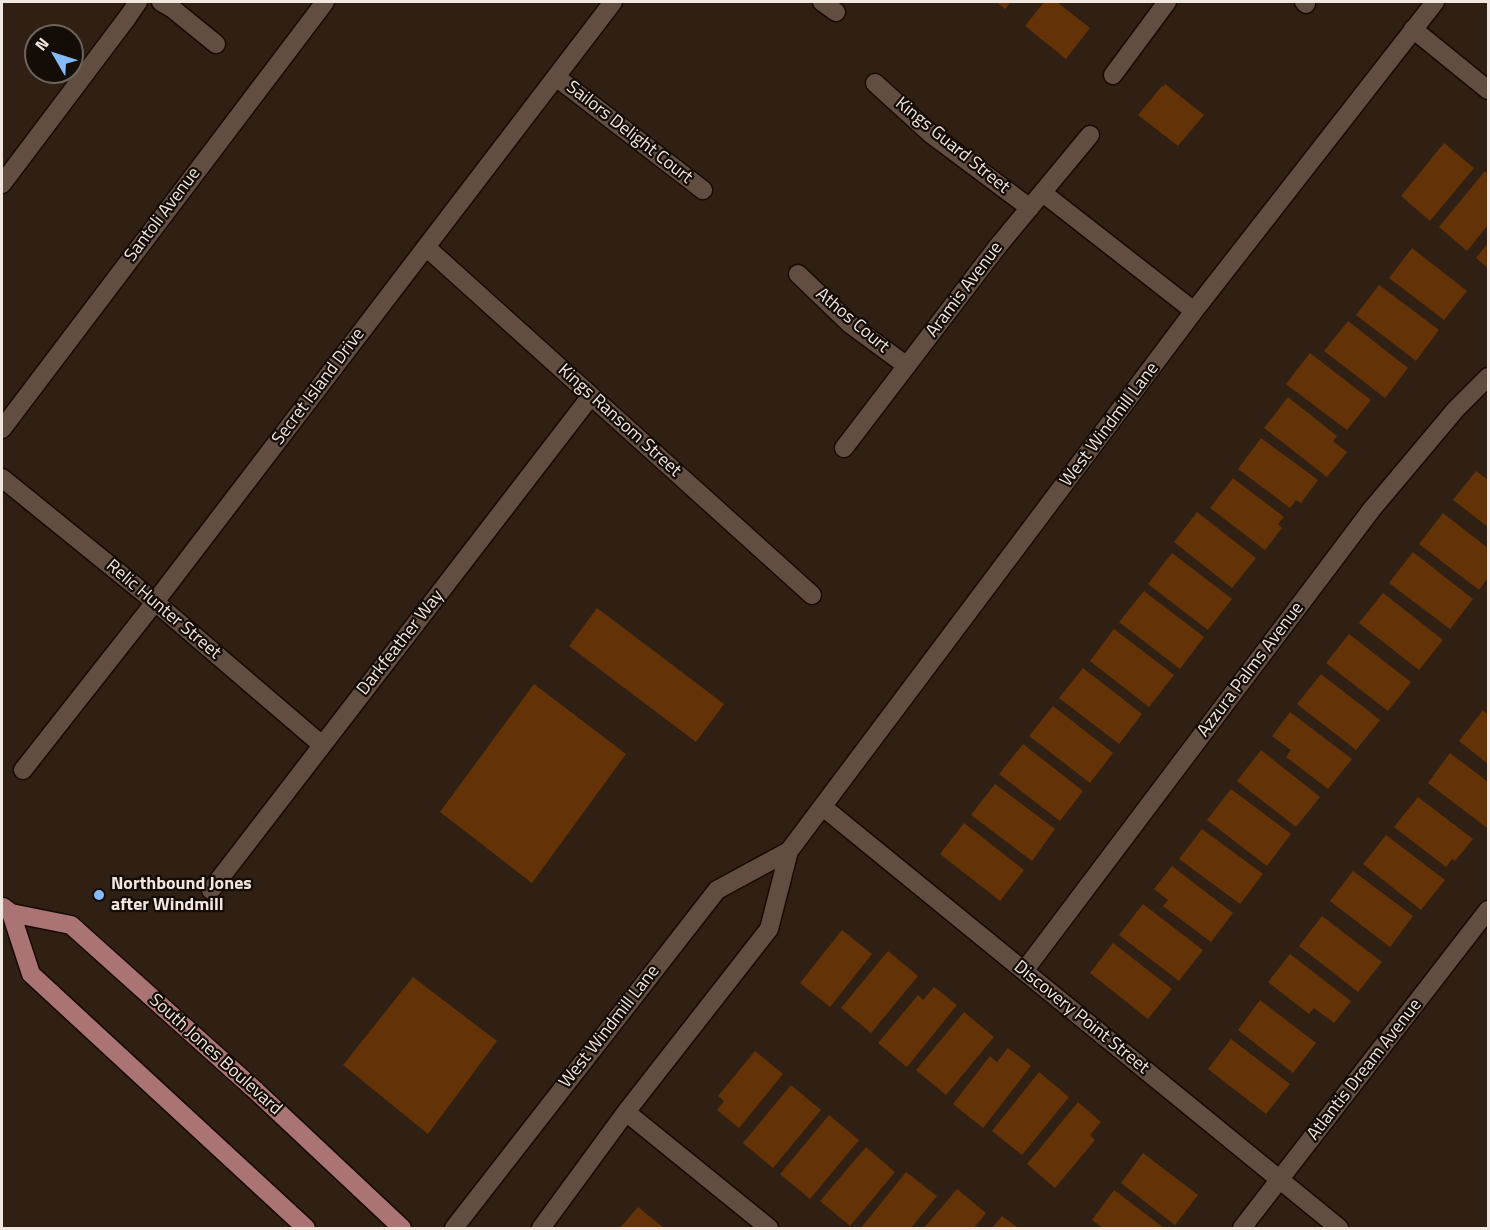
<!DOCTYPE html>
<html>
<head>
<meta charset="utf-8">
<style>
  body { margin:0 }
  #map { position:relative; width:1490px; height:1230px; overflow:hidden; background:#302013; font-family:"Titillium Web",sans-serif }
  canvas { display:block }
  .frame { position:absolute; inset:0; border:3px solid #f2e7df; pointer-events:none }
  .north { position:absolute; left:24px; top:24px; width:60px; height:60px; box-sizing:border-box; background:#130c07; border:2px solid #6c645d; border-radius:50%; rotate:309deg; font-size:16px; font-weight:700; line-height:24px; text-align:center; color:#f2e7df }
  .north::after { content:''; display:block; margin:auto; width:21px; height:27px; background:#86bbfb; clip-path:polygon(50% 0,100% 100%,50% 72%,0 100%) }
</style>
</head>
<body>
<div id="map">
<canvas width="1490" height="1230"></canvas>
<div class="frame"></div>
<div class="north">N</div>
</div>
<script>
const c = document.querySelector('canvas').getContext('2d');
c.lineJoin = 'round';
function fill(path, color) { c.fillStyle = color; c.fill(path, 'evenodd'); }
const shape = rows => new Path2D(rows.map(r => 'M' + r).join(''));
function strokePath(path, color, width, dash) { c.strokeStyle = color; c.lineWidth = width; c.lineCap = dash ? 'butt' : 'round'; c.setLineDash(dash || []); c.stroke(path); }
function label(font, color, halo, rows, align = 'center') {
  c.font = font + ' "Titillium Web",sans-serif'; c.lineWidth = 4.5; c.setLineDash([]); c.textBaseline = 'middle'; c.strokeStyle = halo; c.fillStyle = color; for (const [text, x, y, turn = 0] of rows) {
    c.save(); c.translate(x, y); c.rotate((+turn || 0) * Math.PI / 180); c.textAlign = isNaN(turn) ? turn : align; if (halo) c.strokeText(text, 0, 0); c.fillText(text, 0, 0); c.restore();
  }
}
fill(shape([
  [996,2,1011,2,1005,9],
  [1044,2,1057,2,1090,28,1066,59,1025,26],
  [1165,84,1204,115,1178,146,1138,115,1162,86,1163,87],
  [1444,143,1474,168,1430,221,1401,196],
  [1485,171,1488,174,1488,225,1467,251,1439,227],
  [1488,243,1488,268,1476,258],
  [1412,248,1467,291,1444,320,1389,278],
  [1379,285,1439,330,1416,361,1356,315],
  [1348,321,1408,368,1385,398,1324,351],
  [1310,353,1371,400,1347,430,1286,384],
  [1288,397,1337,436,1333,441,1347,452,1327,477,1264,428],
  [1261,438,1318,480,1301,503,1296,500,1290,508,1238,469],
  [1476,471,1488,480,1488,527,1453,500],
  [1233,478,1284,517,1278,524,1282,528,1265,550,1210,508],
  [1197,512,1256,558,1232,588,1174,542],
  [1443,513,1488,548,1488,578,1479,590,1419,544],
  [1413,552,1473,599,1450,629,1389,583],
  [1172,553,1232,599,1208,630,1148,584],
  [1144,591,1204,637,1180,669,1119,622],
  [1383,593,1443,640,1419,670,1359,623],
  [597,608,724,704,696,742,569,646],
  [1114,629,1174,675,1149,707,1090,661],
  [1349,634,1411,682,1388,711,1326,663],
  [1083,668,1142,714,1119,744,1059,698],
  [1321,674,1380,720,1356,750,1297,704],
  [534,684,626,754,532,883,440,812],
  [1053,706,1113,753,1090,783,1029,736],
  [1483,710,1488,715,1488,764,1459,741],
  [1290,712,1352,759,1328,789,1286,757,1291,750,1272,736],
  [1023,744,1083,791,1060,821,999,774],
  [1261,750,1320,797,1296,827,1237,781],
  [1450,753,1488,782,1488,825,1487,828,1428,783],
  [995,784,1055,829,1032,861,971,815],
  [1231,789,1291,834,1267,866,1207,820],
  [1418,797,1473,839,1455,861,1452,859,1446,867,1394,827],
  [964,823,1024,870,1000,901,940,854],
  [1202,829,1263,874,1240,904,1179,859],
  [1386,835,1445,880,1421,910,1363,864],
  [1172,866,1233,913,1211,942,1163,906,1168,900,1154,889],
  [1353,871,1413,916,1390,947,1330,901],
  [1143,904,1203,950,1179,981,1119,935],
  [1322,916,1382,962,1358,992,1299,946],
  [842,930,872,954,830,1007,800,983],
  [1113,943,1172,989,1148,1019,1090,973],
  [888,951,918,976,871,1033,841,1008],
  [1290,954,1351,1001,1334,1023,1314,1008,1309,1014,1268,982],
  [413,977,497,1041,428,1134,343,1065],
  [934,987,957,1005,907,1067,878,1043,918,995,923,1000],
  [1260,1000,1316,1043,1293,1073,1238,1030],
  [964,1012,994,1037,946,1095,916,1070],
  [1231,1039,1290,1084,1266,1114,1208,1069],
  [1008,1048,1031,1066,983,1128,953,1104,990,1056,997,1062],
  [755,1051,783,1074,739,1128,717,1110,724,1101,718,1096],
  [1039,1072,1069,1097,1022,1155,992,1131],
  [791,1085,821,1110,773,1168,743,1143],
  [1078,1102,1101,1122,1090,1135,1095,1140,1055,1188,1027,1164],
  [829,1115,859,1140,810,1199,780,1174],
  [866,1147,895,1172,850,1226,820,1201],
  [1143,1153,1198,1195,1175,1225,1121,1183],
  [906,1172,937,1196,911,1228,861,1228],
  [957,1189,986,1213,974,1228,924,1228],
  [1114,1190,1164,1228,1103,1228,1092,1220],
  [638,1207,664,1228,620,1228],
  [1002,1216,1018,1228,992,1228]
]), '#633206');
const minor = shape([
  [161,2,173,9,216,44],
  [822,2,836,12],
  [1304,2,1306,4],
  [1413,29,1488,90],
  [1113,75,1167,2],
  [556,77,703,190],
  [875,83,931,134,1030,208],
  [2,184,127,18,138,2],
  [1043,193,1194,311],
  [426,247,812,595],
  [798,274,850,324,907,366],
  [2,429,325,2],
  [844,448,998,246,1090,135],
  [2,478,155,602,322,745],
  [23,770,155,602,613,2],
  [823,807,1339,1228],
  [211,890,591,396],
  [1024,971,1372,509,1456,409,1488,377],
  [626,1112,769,1228],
  [454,1228,717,890,789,851,1194,311,1435,2],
  [541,1228,626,1112,769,929,789,851],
  [1242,1228,1488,910]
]);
const major = shape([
  [3,907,11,913,31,974,306,1228],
  [11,913,71,925,255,1090,402,1228]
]);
strokePath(minor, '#180901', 21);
strokePath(major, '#180901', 21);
strokePath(minor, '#614e40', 18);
strokePath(major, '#aa7475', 18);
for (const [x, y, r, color] of [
  [99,895,6,"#86bbfb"]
]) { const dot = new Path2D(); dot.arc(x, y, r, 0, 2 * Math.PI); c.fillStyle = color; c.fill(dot); strokePath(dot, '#130c07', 2); }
label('18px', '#f2e7df', '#130c07', [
  ["Sailors Delight Court",629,133,38],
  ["Kings Guard Street",952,146,39],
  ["Santoli Avenue",163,215,-53],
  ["Aramis Avenue",965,290,-53],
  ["Athos Court",852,321,40],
  ["Secret Island Drive",319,387,-53],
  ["Kings Ransom Street",619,421,42],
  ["West Windmill Lane",1110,425,-53],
  ["Relic Hunter Street",163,610,40],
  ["Darkfeather Way",401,643,-52],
  ["Azzura Palms Avenue",1251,670,-53],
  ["Discovery Point Street",1081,1018,39],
  ["West Windmill Lane",610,1027,-52],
  ["South Jones Boulevard",215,1055,42],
  ["Atlantis Dream Avenue",1365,1070,-52]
]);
label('bold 18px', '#f2e7df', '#130c07', [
  ["Northbound Jones",111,885],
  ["after Windmill",111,906]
], 'left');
</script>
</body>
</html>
